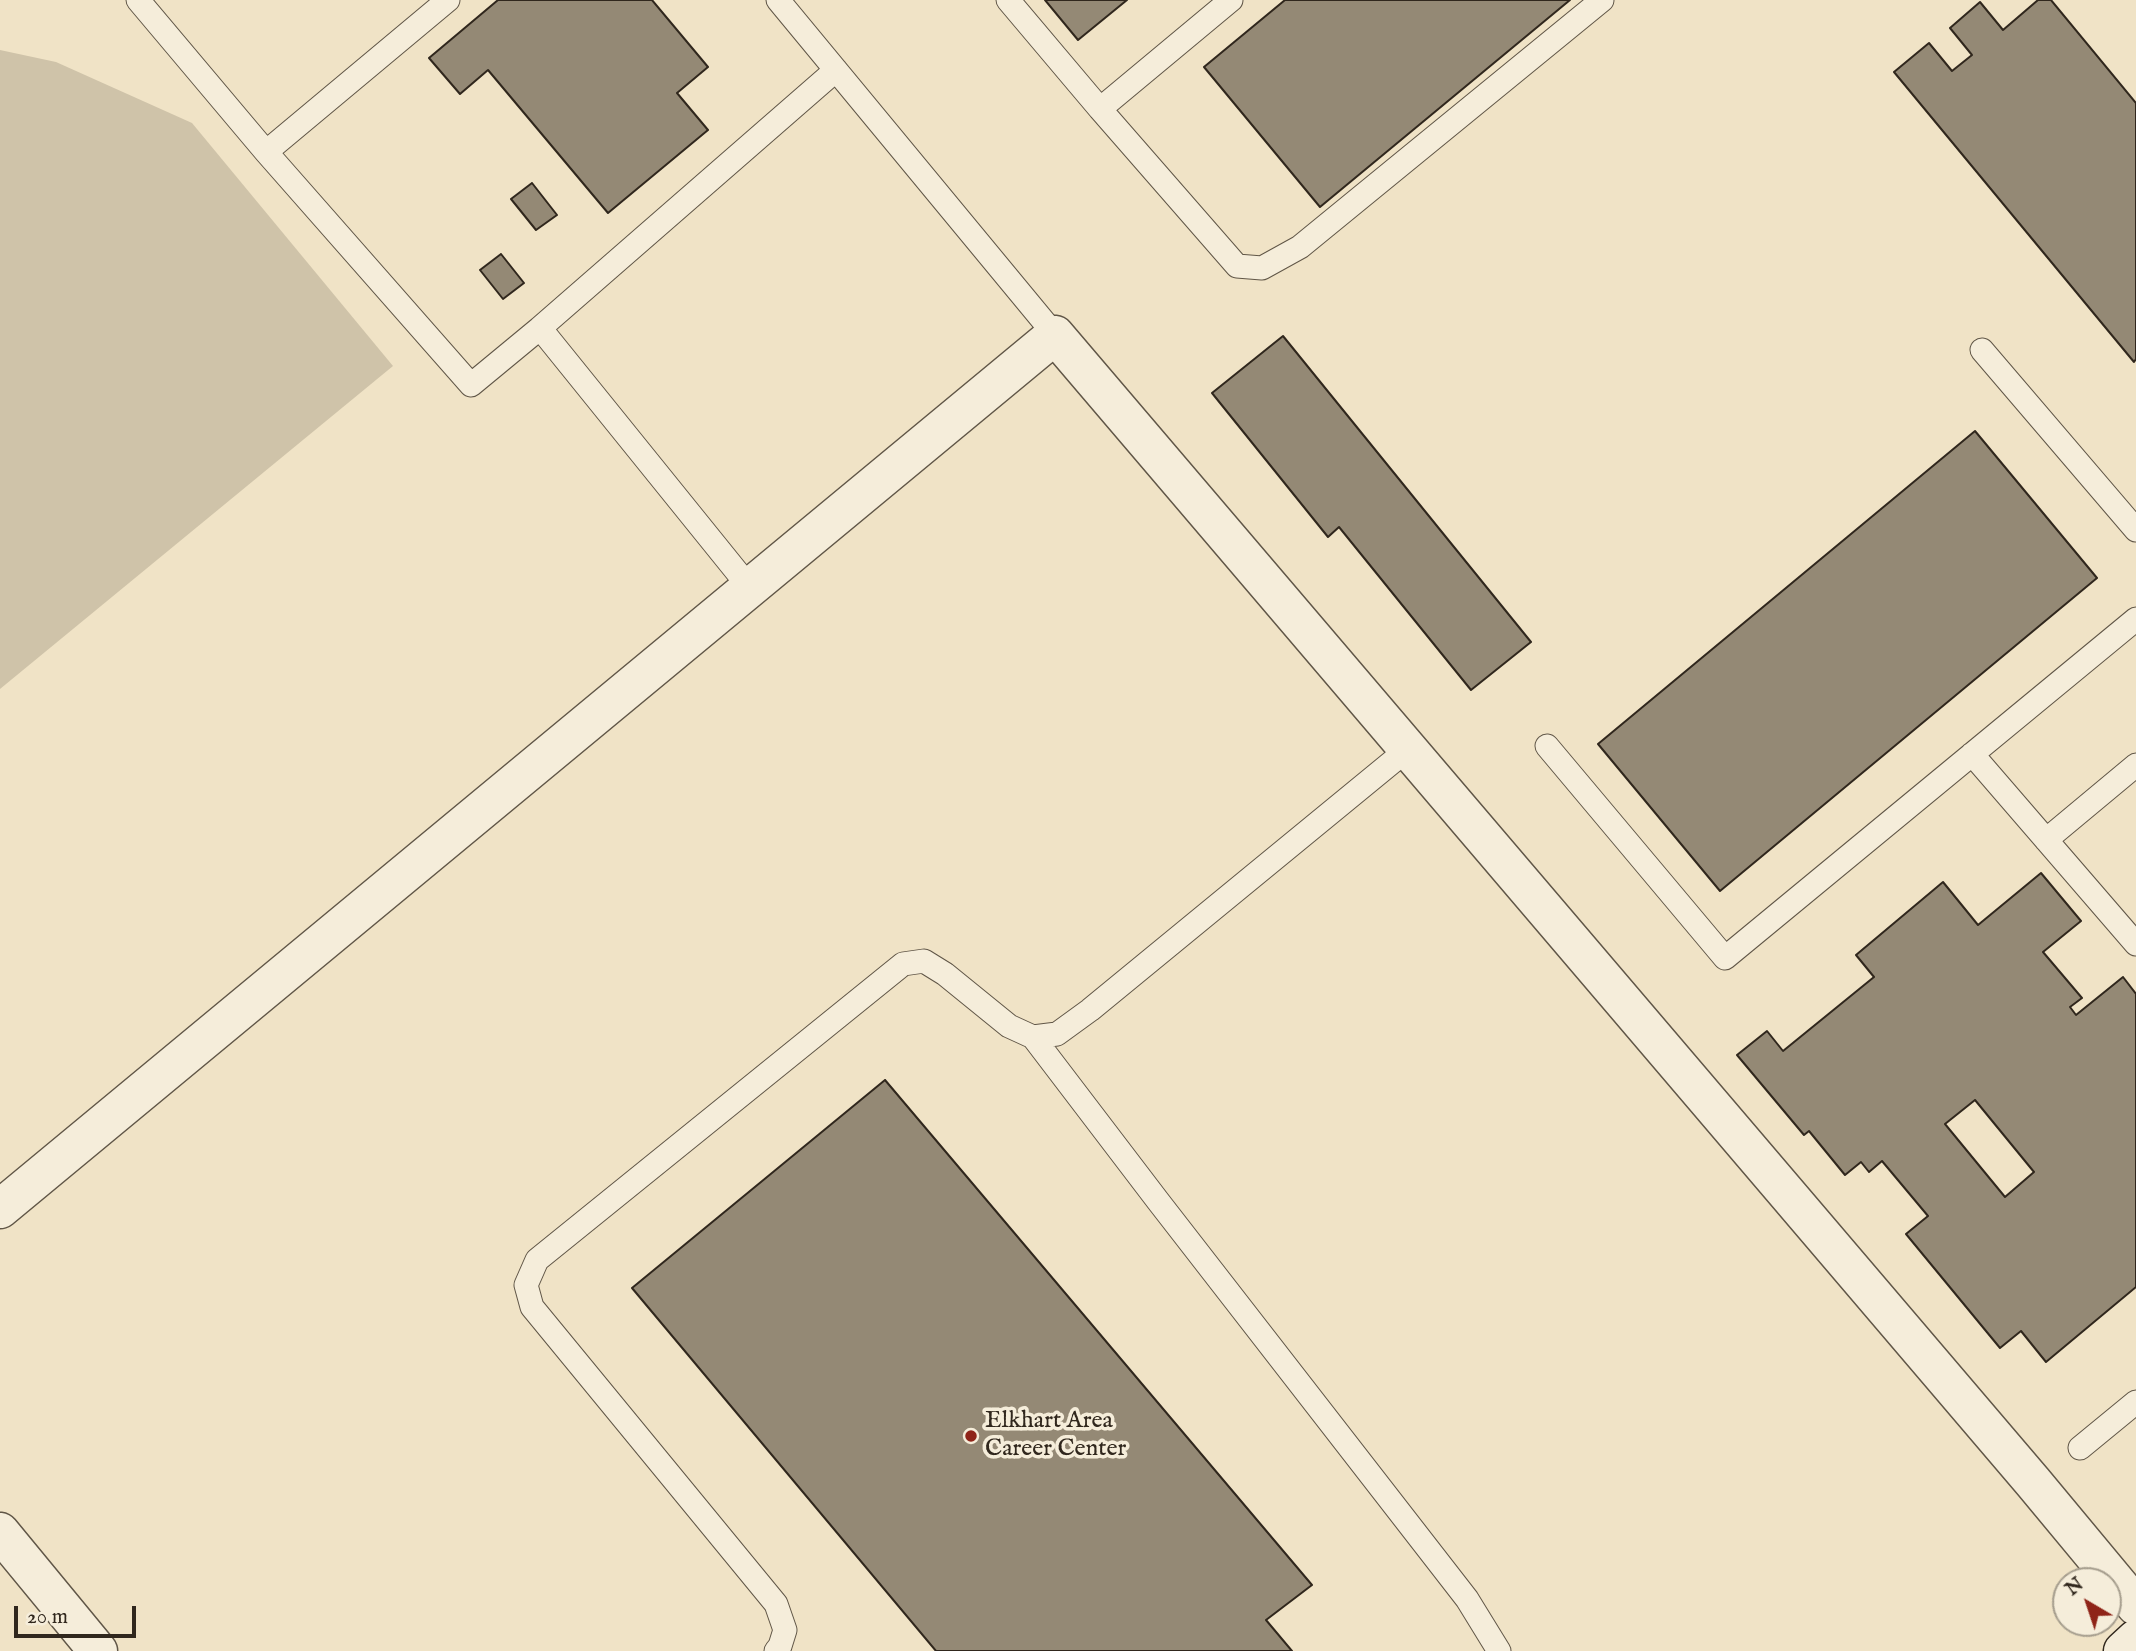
<!DOCTYPE html>
<html>
<head>
<meta charset="utf-8">
<style>
  body { margin:0 }
  #map { position:relative; width:2136px; height:1651px; overflow:hidden; background:#f0e3c6; font-family:"IM FELL English",serif }
  canvas { display:block }
  .north { position:absolute; left:2052px; top:1567px; width:70px; height:70px; box-sizing:border-box; background:#f5edda; border:2px solid #a69e8e; border-radius:50%; rotate:321deg; font-size:19px; font-weight:700; line-height:28px; text-align:center; color:#30271d }
  .north::after { content:''; display:block; margin:auto; width:24px; height:32px; background:#8f2418; clip-path:polygon(50% 0,100% 100%,50% 72%,0 100%) }
  .scale { position:absolute; left:14px; top:1606px; width:122px; height:32px; box-sizing:border-box; border:4px solid #30271d; border-top:0; padding-left:9px; font-size:21px; line-height:24px; white-space:nowrap; color:#30271d; -webkit-text-stroke:5px #f5edda; paint-order:stroke }
</style>
</head>
<body>
<div id="map">
<canvas width="2136" height="1651"></canvas>
<div class="north">N</div>
<div class="scale">20 m</div>
</div>
<script>
const c = document.querySelector('canvas').getContext('2d');
c.lineJoin = 'round';
function fill(path, color) { c.fillStyle = color; c.fill(path, 'evenodd'); }
const shape = rows => new Path2D(rows.map(r => 'M' + r).join(''));
function strokePath(path, color, width, dash) { c.strokeStyle = color; c.lineWidth = width; c.lineCap = dash ? 'butt' : 'round'; c.setLineDash(dash || []); c.stroke(path); }
function label(font, color, halo, rows, align = 'center') {
  c.font = font + ' "IM FELL English",serif'; c.lineWidth = 7; c.setLineDash([]); c.textBaseline = 'middle'; c.strokeStyle = halo; c.fillStyle = color; for (const [text, x, y, turn = 0] of rows) {
    c.save(); c.translate(x, y); c.rotate((+turn || 0) * Math.PI / 180); c.textAlign = isNaN(turn) ? turn : align; if (halo) c.strokeText(text, 0, 0); c.fillText(text, 0, 0); c.restore();
  }
}
fill(shape([
  [0,50,56,62,192,123,393,366,0,689]
]), '#cfc3a9');
const building = shape([
  [498,0,652,0,708,67,677,93,708,130,608,213,488,70,460,94,429,58,498,0],
  [1045,0,1127,0,1078,40,1045,0],
  [1285,0,1570,0,1320,207,1204,67,1285,0],
  [2038,0,2051,0,2136,103,2136,359,2134,362,1894,72,1929,43,1952,71,1972,55,1950,28,1980,2,2003,30,2038,0],
  [532,183,557,215,536,230,511,199,532,183],
  [501,254,524,283,503,299,480,270,501,254],
  [1283,336,1531,642,1471,690,1339,527,1328,537,1212,393,1283,336],
  [1975,431,2097,578,1720,891,1598,744,1975,431],
  [2041,873,2081,921,2043,952,2082,998,2070,1007,2076,1015,2123,977,2136,994,2136,1287,2046,1362,2021,1331,2000,1348,1906,1234,1928,1216,1882,1161,1869,1172,1861,1162,1845,1175,1809,1131,1804,1135,1737,1055,1767,1031,1783,1051,1874,977,1856,955,1943,882,1978,925,2041,873],
  [1975,1100,2034,1172,2005,1197,1945,1124,1975,1100],
  [885,1080,1312,1585,1266,1620,1292,1651,936,1651,632,1288,885,1080]
]);
fill(building, '#948975');
strokePath(building, '#30271d', 2);
const service = shape([
  [138,0,266,152,471,385,540,328,750,588],
  [778,0,1055,335],
  [1008,0,1100,109,1231,0],
  [1100,109,1237,266,1262,268,1300,247,1602,0],
  [266,152,448,0],
  [540,328,836,70],
  [1982,350,2136,530],
  [1547,746,1725,958,2136,619],
  [1972,754,2136,944],
  [2046,840,2136,765],
  [1033,1037,1158,1201,1467,1599,1499,1651],
  [2080,1448,2136,1402],
  [776,1651,780,1646,785,1630,776,1604,532,1307,526,1285,537,1260,903,964,924,961,945,974,1009,1026,1033,1037,1057,1034,1090,1010,1408,749]
]);
const minor = shape([
  [0,1209,1055,335,2033,1482,2136,1606],
  [0,1532,98,1651]
]);
const secondary = shape([
  [2123,1651,2136,1639]
]);
strokePath(service, '#605647', 25);
strokePath(minor, '#605647', 41);
strokePath(secondary, '#30271d', 41);
strokePath(service, '#f5edda', 23);
strokePath(minor, '#f5edda', 38);
strokePath(secondary, '#f5edda', 38);
for (const [x, y, r, color] of [
  [971,1436,7,"#8f2418"]
]) { const dot = new Path2D(); dot.arc(x, y, r, 0, 2 * Math.PI); c.fillStyle = color; c.fill(dot); strokePath(dot, '#f5edda', 2.5); }
label('24px', '#30271d', '#f5edda', [
  ["Elkhart Area",985,1422],
  ["Career Center",985,1450]
], 'left');
</script>
</body>
</html>
